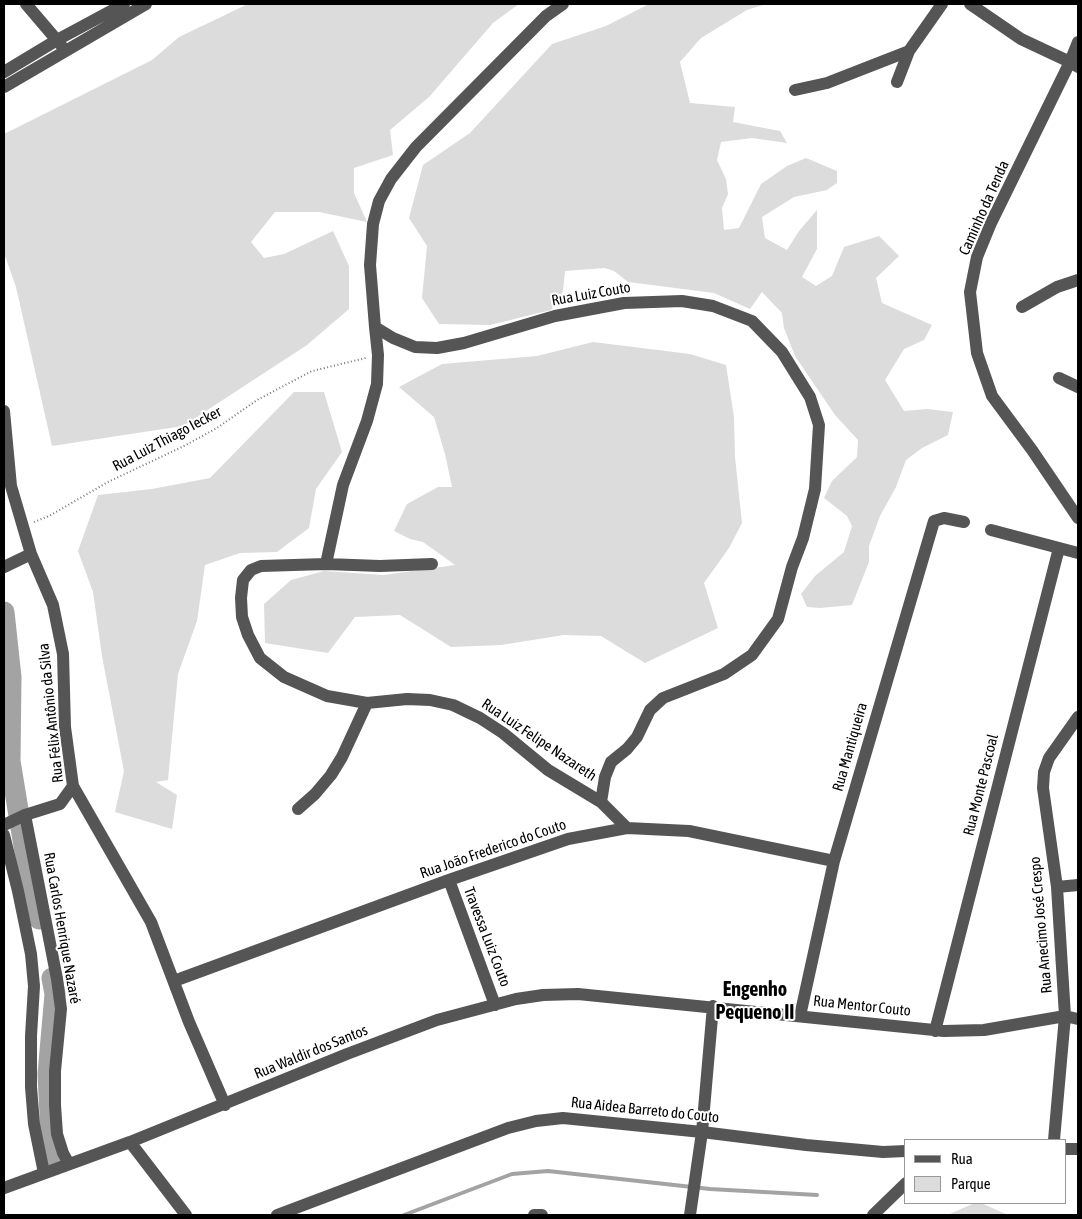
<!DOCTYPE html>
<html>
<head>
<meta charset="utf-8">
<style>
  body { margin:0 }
  #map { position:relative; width:1082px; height:1219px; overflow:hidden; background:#fff; font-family:"Asap Condensed",sans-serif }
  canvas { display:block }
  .frame { position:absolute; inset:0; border:5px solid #000; pointer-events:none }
  .legend { position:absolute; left:904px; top:1139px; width:162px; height:65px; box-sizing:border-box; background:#fff; border:1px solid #999; margin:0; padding:6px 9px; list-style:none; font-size:15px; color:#000 }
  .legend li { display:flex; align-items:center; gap:10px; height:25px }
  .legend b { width:25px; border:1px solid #999 }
</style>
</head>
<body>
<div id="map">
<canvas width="1082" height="1219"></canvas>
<div class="frame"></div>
<ul class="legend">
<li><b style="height:6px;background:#555"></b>Rua</li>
<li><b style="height:14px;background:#dcdcdc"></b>Parque</li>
</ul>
</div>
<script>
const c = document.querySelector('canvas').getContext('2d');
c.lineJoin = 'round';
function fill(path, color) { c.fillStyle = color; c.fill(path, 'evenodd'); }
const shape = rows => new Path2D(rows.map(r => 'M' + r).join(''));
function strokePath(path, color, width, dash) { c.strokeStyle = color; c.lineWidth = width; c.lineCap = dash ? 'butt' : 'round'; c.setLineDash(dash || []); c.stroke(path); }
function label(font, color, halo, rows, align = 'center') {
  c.font = font + ' "Asap Condensed",sans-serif'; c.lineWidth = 4; c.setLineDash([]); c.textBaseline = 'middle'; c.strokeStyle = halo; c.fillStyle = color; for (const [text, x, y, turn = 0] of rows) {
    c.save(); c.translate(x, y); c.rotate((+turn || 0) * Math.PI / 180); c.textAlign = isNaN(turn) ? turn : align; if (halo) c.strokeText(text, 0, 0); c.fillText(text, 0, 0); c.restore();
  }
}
fill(shape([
  [248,4,519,4,493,23,429,97,390,130,393,155,354,168,354,193,367,222,319,212,275,212,251,242,264,258,284,254,333,231,349,266,349,309,307,345,183,426,52,446,16,287,4,253,4,134,152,60,179,37],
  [649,4,766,4,747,10,701,38,680,62,690,103,735,107,733,122,780,131,787,143,752,138,721,142,717,160,726,179,728,194,722,208,724,230,739,228,761,184,787,166,806,158,837,171,837,183,827,190,794,197,762,217,765,238,787,250,799,231,817,210,817,249,802,277,816,286,832,276,844,247,879,236,899,256,876,278,882,303,932,325,924,340,904,349,885,380,904,411,927,409,953,412,948,435,922,448,906,460,896,487,880,516,869,546,869,562,852,605,820,608,807,607,801,594,815,576,844,552,852,526,847,516,824,498,832,481,857,457,858,440,835,415,795,356,784,328,782,313,762,292,750,309,714,293,628,282,614,271,605,268,565,271,563,291,551,310,490,325,439,324,422,298,427,246,409,218,423,165,470,133,552,44,606,26],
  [593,342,690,354,726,365,734,417,735,457,742,523,729,548,704,583,718,628,645,663,601,636,564,635,501,645,451,647,400,615,355,617,328,653,265,643,264,604,291,580,324,571,384,575,455,565,423,542,410,539,394,531,407,504,438,487,452,487,445,454,434,417,399,387,442,364,537,356],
  [294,392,324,392,342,452,316,489,309,528,277,552,240,553,205,565,197,621,178,674,168,780,156,782,177,795,172,829,115,812,124,771,102,656,93,592,78,551,98,495,152,489,210,478],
  [975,1203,981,1203,1008,1215,947,1215]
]), '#dcdcdc');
strokePath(shape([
  [404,1215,512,1174,548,1171,710,1189,817,1195]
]), '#a3a3a3', 4);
strokePath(shape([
  [4,612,11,677,10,761,25,852,39,919],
  [52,978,55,994,48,1074,52,1156]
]), '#a3a3a3', 21);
strokePath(shape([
  [34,522,49,516,108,482,182,447,217,428,257,400,312,371,366,358]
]), '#777', 2, [1, 2.5]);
strokePath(shape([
  [26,4,61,45],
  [563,4,546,16,416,147,391,179,379,201,373,224,370,265,375,327,393,338,415,347,437,348,464,343,555,316,624,303,682,301,713,306,752,321,782,352,810,397,819,425,815,489,803,538,792,567,778,619,752,655,724,674,663,698,650,710,637,737,627,749,611,762,605,777,601,802],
  [970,4,1021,39,1070,62,1078,67],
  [1078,42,1070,62,991,223,977,257,970,292,977,353,992,396,1032,450,1078,518],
  [4,72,57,40,124,4],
  [897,82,909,51],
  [4,87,146,4],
  [795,90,827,83,909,51,942,4],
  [1022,307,1057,287,1078,280],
  [1059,378,1078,387],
  [4,411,11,486,31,554,53,605,63,654,65,727,73,786,151,922,189,1022,225,1105],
  [991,530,1078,553],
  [326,564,343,485,367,421,377,384,378,355,375,327],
  [432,564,380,566,326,564,261,566,251,570,243,580,241,598,242,617,248,635,260,658,284,677,327,696,367,703,407,699,430,700,453,705,480,718,503,733,548,770,601,802,627,828],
  [4,567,31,554],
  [298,809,315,794,331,775,342,757,367,703],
  [25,815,57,979,61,1009,55,1071,55,1105,57,1134,63,1153,69,1164],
  [4,825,25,815,60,804,73,786],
  [4,835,18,891,31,954,34,986,31,1036,31,1087,34,1124,44,1173],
  [449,880,495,1005],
  [1057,887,1078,885],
  [174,981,449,880,568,839,627,828,689,831,834,861],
  [800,1016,834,861,934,521,944,518,964,522],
  [935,1031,1059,548],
  [1054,1140,1065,1016,1057,887,1043,788,1044,772,1049,758,1078,717],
  [130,1142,186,1215],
  [1066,1149,1078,1149],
  [4,1188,130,1142,347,1054,437,1020,516,999,543,995,578,994,944,1031,984,1030,1065,1016,1078,1019],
  [277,1215,508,1128,536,1121,563,1118,702,1132,806,1145,883,1152,906,1151],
  [534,1215,542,1215],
  [690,1215,702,1132,713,1006],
  [873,1215,906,1183]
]), '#555', 12);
label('15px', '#000', '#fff', [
  ["Caminho da Tenda",984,208,-66],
  ["Rua Luiz Couto",591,294,-10],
  ["Rua Luiz Thiago Iecker",167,439,-28],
  ["Rua Félix Antônio da Silva",51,713,-96],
  ["Rua Luiz Felipe Nazareth",539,740,34],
  ["Rua Mantiqueira",850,747,-74],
  ["Rua Monte Pascoal",981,785,-76],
  ["Rua João Frederico do Couto",493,849,-19],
  ["Rua Anecimo José Crespo",1041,925,-95],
  ["Rua Carlos Henrique Nazaré",62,928,80],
  ["Travessa Luiz Couto",487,937,69],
  ["Rua Mentor Couto",862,1006,6],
  ["Rua Waldir dos Santos",311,1052,-22],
  ["Rua Aidea Barreto do Couto",645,1110,6]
]);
label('bold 20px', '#000', '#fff', [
  ["Engenho",755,990],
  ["Pequeno II",755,1013]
]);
</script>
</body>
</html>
